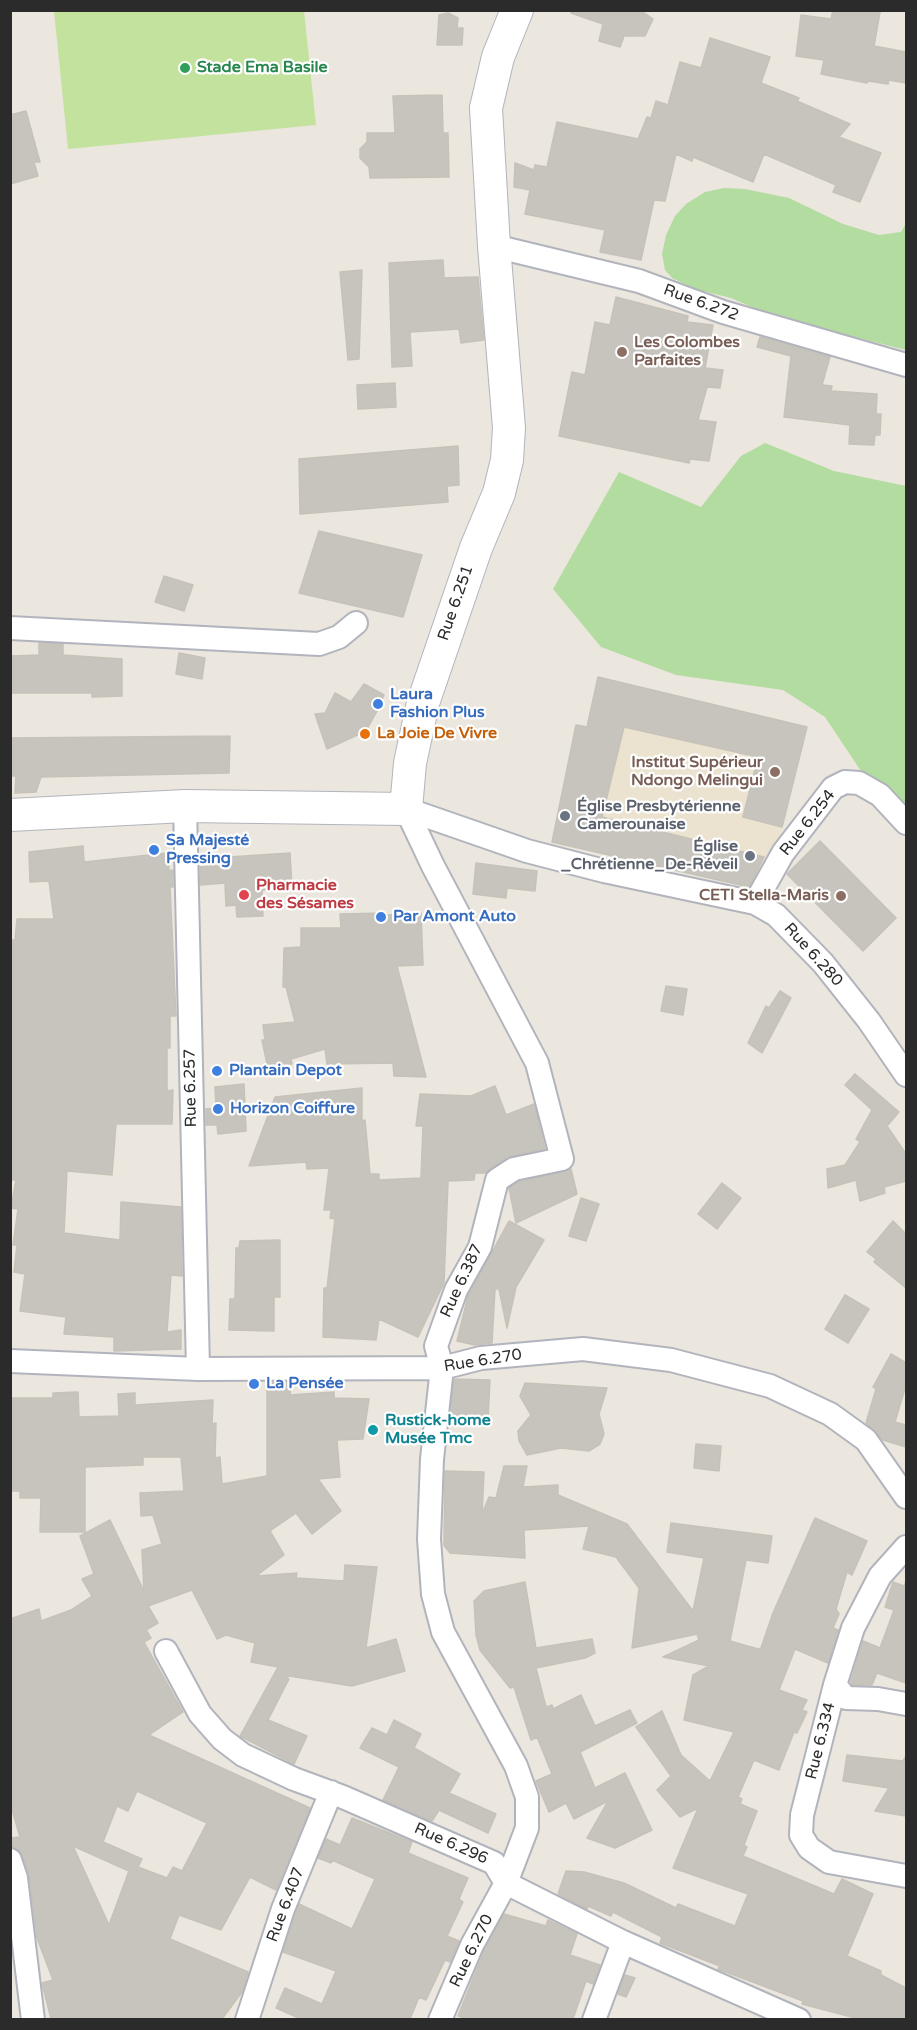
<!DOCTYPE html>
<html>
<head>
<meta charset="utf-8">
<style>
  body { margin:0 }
  #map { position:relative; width:917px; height:2030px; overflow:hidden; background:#ebe6de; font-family:"Varela Round",sans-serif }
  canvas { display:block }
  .frame { position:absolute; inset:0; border:12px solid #2b2b2b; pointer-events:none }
</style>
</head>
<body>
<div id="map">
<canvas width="917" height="2030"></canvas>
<div class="frame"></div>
</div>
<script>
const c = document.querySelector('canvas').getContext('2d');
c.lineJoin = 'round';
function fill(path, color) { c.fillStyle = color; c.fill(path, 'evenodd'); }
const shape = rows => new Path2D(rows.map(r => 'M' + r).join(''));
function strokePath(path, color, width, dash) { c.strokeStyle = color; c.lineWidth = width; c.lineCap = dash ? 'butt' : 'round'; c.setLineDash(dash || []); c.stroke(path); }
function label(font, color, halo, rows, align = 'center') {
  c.font = font + ' "Varela Round",sans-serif'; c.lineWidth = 4.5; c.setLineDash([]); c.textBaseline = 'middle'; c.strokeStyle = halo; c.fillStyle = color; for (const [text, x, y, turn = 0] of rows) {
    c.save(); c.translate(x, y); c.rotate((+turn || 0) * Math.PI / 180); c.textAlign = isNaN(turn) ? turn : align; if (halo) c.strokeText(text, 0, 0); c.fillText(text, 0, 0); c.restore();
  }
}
fill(shape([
  [598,677,807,727,775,860,759,889,552,842,576,725,587,727]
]), '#ebe3d0');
fill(shape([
  [724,188,745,189,789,198,843,224,879,235,901,232,906,223,906,350,775,317,731,298,695,289,672,278,665,270,662,254,666,235,675,216,686,204,705,192],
  [765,443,834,471,906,486,906,816,861,771,825,717,783,690,676,675,601,647,553,589,619,472,701,507,741,456]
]), '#b3dca0');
fill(shape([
  [54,11,304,11,316,125,68,149]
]), '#c3e29d');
const building = shape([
  [571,10,640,10,653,19,645,36,624,36,620,47,599,41,603,24,571,13,571,10],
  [833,10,880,12,874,46,906,52,906,83,889,80,888,84,868,81,867,83,821,74,824,60,796,56,801,15,831,19,833,10],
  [448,13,458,18,457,28,463,28,462,45,437,45,439,15,448,13],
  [710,38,770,57,761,83,799,98,797,101,850,124,839,137,881,153,860,202,833,192,836,185,764,154,753,182,693,157,692,161,676,154,665,201,654,200,641,260,600,252,605,230,525,214,530,190,514,187,515,163,534,170,535,165,547,167,557,122,638,139,647,117,651,118,656,101,668,105,680,62,701,68,710,38],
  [442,95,443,133,448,133,449,177,370,178,369,167,360,158,360,149,367,142,367,133,395,133,393,96,442,95],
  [26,111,40,162,34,162,38,176,10,184,10,115,26,111],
  [443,260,444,278,478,277,484,340,461,343,459,329,410,332,412,366,392,367,389,263,443,260],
  [362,270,359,359,348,360,340,272,362,270],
  [616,297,688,316,687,322,713,325,705,368,723,370,720,388,707,387,698,420,716,422,709,461,690,459,689,463,559,436,572,372,585,375,595,322,610,325,616,297],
  [760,337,830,357,822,385,832,386,831,391,877,394,876,414,881,414,880,435,875,435,874,445,849,444,850,425,784,417,791,356,757,347,760,337],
  [395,383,396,407,358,409,357,385,395,383],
  [458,446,459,485,447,486,448,502,300,514,299,459,458,446],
  [319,531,422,555,403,617,299,593,319,531],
  [164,576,193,585,184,611,155,602,164,576],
  [39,643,63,644,63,655,122,659,122,696,92,697,92,693,10,693,10,656,39,655,39,643],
  [179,653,205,658,202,679,176,674,179,653],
  [598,677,807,727,782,827,743,817,758,757,624,727,602,817,764,857,749,887,552,842,576,725,587,727,598,677],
  [364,684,384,695,377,711,366,731,327,749,315,714,325,713,335,693,351,702,364,684],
  [230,736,229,773,41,777,36,792,15,793,16,776,10,776,10,738,230,736],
  [820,841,896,918,863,951,787,874,820,841],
  [83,846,84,862,168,853,169,871,173,870,173,887,170,887,176,1016,170,1016,170,1048,167,1048,167,1091,173,1090,172,1124,116,1124,112,1175,67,1171,64,1233,120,1240,121,1202,181,1207,182,1276,171,1275,167,1332,181,1330,181,1349,114,1351,114,1337,64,1334,66,1317,20,1311,25,1274,14,1272,17,1245,13,1245,18,1209,11,1208,16,1180,10,1180,10,940,15,940,17,919,54,919,49,881,30,882,29,852,83,846],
  [290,853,292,888,262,890,263,916,237,917,236,905,226,906,225,883,200,885,200,867,227,864,229,857,290,853],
  [476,863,537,871,535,891,507,888,506,898,473,894,476,863],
  [386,913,386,915,421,913,423,965,397,966,426,1077,394,1076,393,1063,327,1064,325,1049,291,1059,292,1064,267,1064,262,1040,265,1040,263,1025,295,1022,286,987,283,987,284,948,301,947,301,928,341,928,340,914,386,913],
  [666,986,687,989,683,1015,661,1011,666,986],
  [780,991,791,998,762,1053,748,1043,766,1006,769,1008,780,991],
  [855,1074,899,1112,887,1126,906,1154,906,1181,884,1187,885,1193,860,1201,856,1180,828,1188,827,1169,845,1165,860,1142,856,1139,872,1110,845,1085,855,1074],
  [244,1084,246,1131,218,1134,217,1125,206,1125,206,1109,216,1108,215,1087,244,1084],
  [495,1086,506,1115,534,1104,545,1149,507,1157,486,1173,475,1173,474,1180,448,1181,444,1283,418,1337,379,1319,376,1340,323,1337,324,1288,327,1288,335,1219,330,1218,331,1210,324,1210,329,1168,307,1169,306,1162,249,1166,275,1097,362,1088,362,1121,365,1120,370,1174,379,1174,379,1180,421,1178,423,1126,416,1126,420,1094,471,1096,495,1086],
  [571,1169,577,1194,516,1223,509,1188,519,1182,571,1169],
  [722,1183,741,1198,717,1229,698,1214,722,1183],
  [581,1198,599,1204,586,1241,569,1236,581,1198],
  [509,1221,544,1240,516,1287,507,1328,499,1289,495,1289,492,1343,475,1345,457,1341,468,1296,509,1221],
  [893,1221,906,1234,906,1288,874,1262,876,1259,867,1252,893,1221],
  [280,1240,280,1297,274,1297,274,1331,229,1330,230,1299,235,1299,236,1248,239,1248,240,1241,280,1240],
  [845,1295,869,1309,848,1343,825,1329,845,1295],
  [891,1354,906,1363,906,1385,895,1422,906,1425,906,1447,883,1440,866,1423,876,1389,873,1387,891,1354],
  [454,1379,490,1380,488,1418,450,1416,454,1379],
  [291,1382,290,1395,334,1392,334,1398,369,1399,363,1439,337,1440,340,1477,318,1479,341,1511,312,1534,296,1513,270,1531,284,1555,256,1576,297,1573,296,1578,344,1581,345,1565,377,1567,366,1648,396,1639,405,1671,352,1686,283,1675,289,1679,268,1720,307,1736,294,1764,240,1736,278,1667,251,1662,255,1643,226,1635,217,1639,192,1590,148,1606,158,1623,146,1630,151,1638,144,1642,183,1712,149,1735,310,1808,276,1890,250,1877,221,1930,179,1915,170,1939,248,1972,242,1992,222,2019,51,2019,42,1983,53,1980,37,1938,29,1874,19,1850,10,1847,10,1838,20,1837,10,1803,10,1619,39,1609,41,1621,71,1610,92,1596,82,1579,94,1574,80,1536,110,1520,144,1591,142,1550,162,1544,153,1515,141,1516,140,1493,184,1491,181,1457,143,1457,143,1465,85,1467,85,1532,40,1532,41,1498,20,1498,20,1491,10,1491,10,1398,53,1398,53,1393,78,1392,79,1417,119,1416,118,1394,135,1393,135,1405,213,1400,212,1424,216,1423,215,1458,220,1457,222,1484,267,1476,267,1383,291,1382],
  [137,1791,207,1823,182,1871,173,1867,167,1878,138,1867,142,1859,103,1842,117,1806,128,1811,137,1791],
  [73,1846,129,1871,109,1925,73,1846],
  [525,1383,607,1388,599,1414,604,1434,600,1444,589,1451,561,1448,527,1455,519,1441,518,1431,531,1415,520,1396,525,1383],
  [696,1444,721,1446,719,1471,694,1468,696,1444],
  [504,1466,527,1466,523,1487,558,1485,558,1495,627,1524,693,1611,704,1558,667,1552,671,1523,772,1536,768,1563,746,1560,730,1641,758,1649,761,1648,773,1613,815,1518,867,1541,852,1575,847,1572,836,1609,839,1614,833,1628,838,1630,828,1663,795,1649,779,1690,807,1700,802,1710,807,1712,797,1733,794,1732,779,1770,754,1760,738,1797,742,1799,740,1804,757,1811,744,1845,747,1847,743,1856,834,1894,842,1879,873,1894,847,1956,881,1971,881,1975,906,1988,906,2019,859,2019,802,2004,803,2001,718,1969,720,1966,660,1943,662,1937,613,1912,611,1916,588,1906,587,1909,558,1894,566,1871,584,1872,624,1883,676,1908,678,1904,735,1926,748,1894,673,1868,698,1808,680,1817,657,1790,671,1776,636,1727,662,1711,681,1755,710,1781,734,1732,684,1720,693,1675,709,1666,663,1657,699,1640,697,1634,632,1648,639,1588,616,1557,583,1549,589,1526,524,1530,525,1558,450,1553,444,1545,445,1471,484,1472,482,1514,489,1497,496,1498,504,1466],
  [525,1582,536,1648,592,1639,595,1653,585,1658,536,1668,546,1707,552,1705,553,1709,581,1695,595,1726,630,1710,637,1723,580,1752,595,1788,625,1773,652,1830,615,1848,587,1838,608,1801,574,1819,566,1803,549,1812,536,1781,552,1774,537,1737,531,1740,514,1687,510,1688,480,1650,476,1635,474,1601,484,1591,525,1582],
  [893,1582,904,1586,906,1582,906,1683,877,1673,872,1685,852,1685,851,1681,863,1641,880,1648,894,1610,885,1607,893,1582],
  [394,1720,421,1734,414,1748,460,1774,449,1793,496,1814,488,1833,439,1810,432,1821,383,1800,399,1767,360,1748,372,1728,387,1735,394,1720],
  [847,1755,903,1761,906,1756,906,1816,875,1811,889,1788,843,1781,847,1755],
  [352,1818,412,1842,408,1853,468,1878,459,1899,463,1902,447,1936,459,1941,450,1962,445,1960,426,2000,419,1997,410,2019,301,2019,276,2008,285,1988,322,2004,336,1971,283,1952,299,1904,352,1929,375,1879,332,1860,331,1863,318,1858,326,1839,340,1845,352,1818],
  [504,1914,546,1926,548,1920,577,1934,570,1955,600,1965,593,1984,586,1981,573,2019,469,2019,458,2016,484,1951,504,1914],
  [625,1975,635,1978,626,1997,618,1994,625,1975]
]);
fill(building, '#c7c4bd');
strokePath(building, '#c6c2b8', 1.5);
const minor = shape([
  [494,246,639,281,723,312,906,365],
  [10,628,319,644,339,637,356,623],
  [185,806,198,1369],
  [406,809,433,866,537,1063,562,1159,514,1169,497,1180,480,1247,456,1290,436,1346,442,1368,432,1459,429,1539,433,1594,443,1632,516,1766,527,1797,527,1828,506,1883,472,1945,440,2020],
  [406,809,527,851,604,871,755,903,776,915,823,963,869,1021,906,1075],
  [755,903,783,853,833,788,845,782,859,783,880,795,906,823],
  [10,1361,198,1369,442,1368,481,1358,583,1349,671,1360,770,1386,830,1414,866,1440,906,1497],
  [906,1547,880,1576,853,1628,835,1685,802,1815,801,1835,809,1848,829,1862,906,1876],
  [166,1651,200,1714,222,1739,243,1755,294,1779,343,1797,494,1863,506,1883,623,1942,799,2020],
  [835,1685,846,1698,878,1699,906,1704],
  [10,1860,16,1878,33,2020],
  [247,2020,283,1909,331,1792],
  [594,2020,623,1942]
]);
const secondary = shape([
  [10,815,185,806,406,809,410,763,423,703,476,548,499,493,507,460,509,428,494,246,486,108,498,57,517,10]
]);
strokePath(minor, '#b2b4bd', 26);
strokePath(secondary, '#b2b4bd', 34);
strokePath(minor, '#fff', 22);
strokePath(secondary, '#fff', 32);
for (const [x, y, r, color] of [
  [185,68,6,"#2e9e5b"],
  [622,352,6,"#8d6e63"],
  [378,704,6,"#3f7fe0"],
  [365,734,6,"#e8710a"],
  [775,772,6,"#8d6e63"],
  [565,816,6,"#6b7280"],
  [154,850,6,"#3f7fe0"],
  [750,856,6,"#6b7280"],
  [244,895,6,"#e0444e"],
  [841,896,6,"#8d6e63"],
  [381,917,6,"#3f7fe0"],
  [217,1071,6,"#3f7fe0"],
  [218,1109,6,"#3f7fe0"],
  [254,1384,6,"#3f7fe0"],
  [373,1430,6,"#0f9aa8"]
]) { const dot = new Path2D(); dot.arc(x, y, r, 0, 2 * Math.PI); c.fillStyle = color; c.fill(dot); strokePath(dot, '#fff', 2); }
label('bold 16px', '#27864d', '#fff', [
  ["Stade Ema Basile",197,68]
], 'left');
label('16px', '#2b2b2b', '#fff', [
  ["Rue 6.272",701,303,20],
  ["Rue 6.251",456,603,-71],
  ["Rue 6.254",808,823,-52],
  ["Rue 6.280",813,955,48],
  ["Rue 6.257",191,1088,-91],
  ["Rue 6.387",462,1281,-65],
  ["Rue 6.270",483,1361,-9],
  ["Rue 6.334",821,1741,-76],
  ["Rue 6.296",451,1844,24],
  ["Rue 6.407",286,1905,-69],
  ["Rue 6.270",472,1951,-64]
]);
label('bold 16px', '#785e54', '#fff', [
  ["Les Colombes",634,343,"left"],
  ["Parfaites",634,361,"left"],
  ["Institut Supérieur",763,763],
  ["Ndongo Melingui",763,781],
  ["CETI Stella-Maris",829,896]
], 'right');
label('bold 16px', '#366cbe', '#fff', [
  ["Laura",390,695],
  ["Fashion Plus",390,713],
  ["Sa Majesté",166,841],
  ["Pressing",166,859],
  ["Par Amont Auto",393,917],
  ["Plantain Depot",229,1071],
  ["Horizon Coiffure",230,1109],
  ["La Pensée",266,1384]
], 'left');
label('bold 16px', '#c56008', '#fff', [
  ["La Joie De Vivre",377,734]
], 'left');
label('bold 16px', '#5b616d', '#fff', [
  ["Église Presbytérienne",577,807],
  ["Camerounaise",577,825],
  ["Église",738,847,"right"],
  ["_Chrétienne_De-Réveil",738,865,"right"]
], 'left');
label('bold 16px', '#be3a42', '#fff', [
  ["Pharmacie",256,886],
  ["des Sésames",256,904]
], 'left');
label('bold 16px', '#0d838f', '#fff', [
  ["Rustick-home",385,1421],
  ["Musée Tmc",385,1439]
], 'left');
</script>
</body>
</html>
